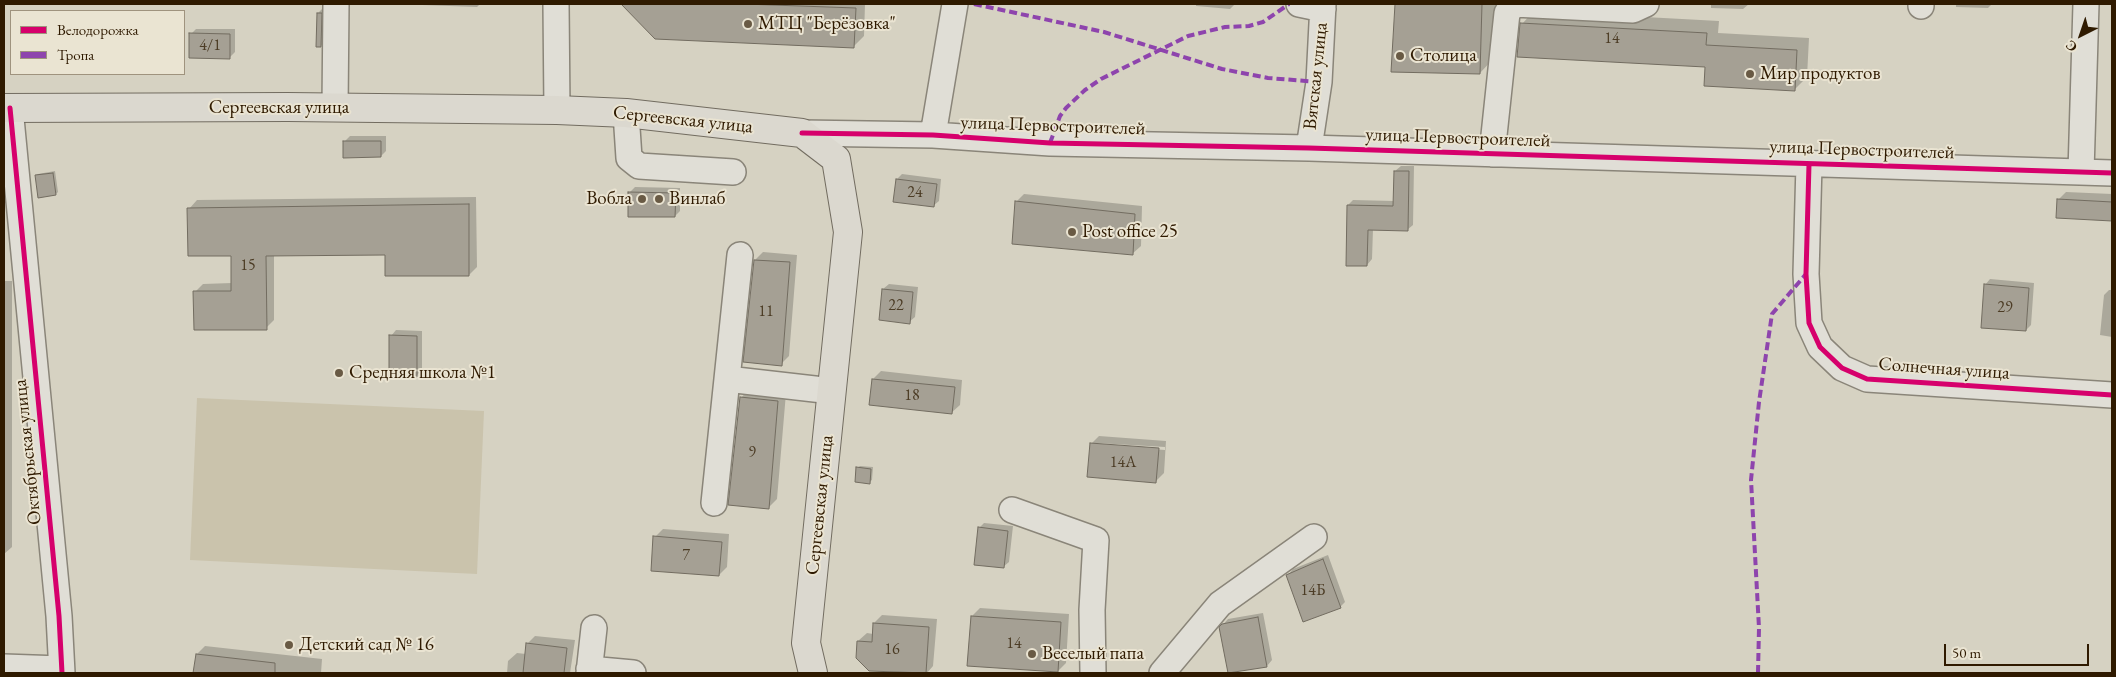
<!DOCTYPE html>
<html>
<head>
<meta charset="utf-8">
<style>
  body { margin:0 }
  #map { position:relative; width:2116px; height:677px; overflow:hidden; background:#d6d2c2; font-family:"EB Garamond",serif }
  canvas { display:block }
  .frame { position:absolute; inset:0; border:5px solid #2f1a00; pointer-events:none }
  .legend { position:absolute; left:10px; top:10px; width:175px; height:65px; box-sizing:border-box; background:#eae4d2; border:1px solid #9f937e; margin:0; padding:6px 9px; list-style:none; font-size:15px; color:#2f1a00 }
  .legend li { display:flex; align-items:center; gap:10px; height:25px }
  .legend b { width:25px; border:1px solid #9f937e }
  .north { position:absolute; left:2056px; top:10px; width:50px; height:50px; -webkit-text-stroke:4px #eae4d2; paint-order:stroke; rotate:221deg; font-size:14px; font-weight:700; line-height:20px; text-align:center; color:#2f1a00 }
  .north::after { content:''; display:block; margin:auto; width:18px; height:22px; background:#2f1a00; clip-path:polygon(50% 0,100% 100%,50% 72%,0 100%) }
  .scale { position:absolute; left:1944px; top:644px; width:145px; height:22px; box-sizing:border-box; border:2px solid #2f1a00; border-top:0; padding-left:6px; font-size:15px; line-height:18px; white-space:nowrap; color:#2f1a00; -webkit-text-stroke:4px #eae4d2; paint-order:stroke }
</style>
</head>
<body>
<div id="map">
<canvas width="2116" height="677"></canvas>
<div class="frame"></div>
<ul class="legend">
<li><b style="height:6px;background:#d6006c"></b>Велодорожка</li>
<li><b style="height:6px;background:#8e44ad"></b>Тропа</li>
</ul>
<div class="north">С</div>
<div class="scale">50 m</div>
</div>
<script>
const c = document.querySelector('canvas').getContext('2d');
c.lineJoin = 'round';
function fill(path, color) { c.fillStyle = color; c.fill(path, 'evenodd'); }
const shape = rows => new Path2D(rows.map(r => 'M' + r).join(''));
function strokePath(path, color, width, dash) { c.strokeStyle = color; c.lineWidth = width; c.lineCap = dash ? 'butt' : 'round'; c.setLineDash(dash || []); c.stroke(path); }
function label(font, color, halo, rows, align = 'center') {
  c.font = font + ' "EB Garamond",serif'; c.lineWidth = 4; c.setLineDash([]); c.textBaseline = 'middle'; c.strokeStyle = halo; c.fillStyle = color; for (const [text, x, y, turn = 0] of rows) {
    c.save(); c.translate(x, y); c.rotate((+turn || 0) * Math.PI / 180); c.textAlign = isNaN(turn) ? turn : align; if (halo) c.strokeText(text, 0, 0); c.fillText(text, 0, 0); c.restore();
  }
}
fill(shape([
  [197,398,484,411,477,574,190,560]
]), '#cac3ac');
fill(shape([
  [395,4,480,4,477,7],
  [626,4,865,4,864,36,853,47,626,8],
  [1196,4,1235,4,1230,9,1196,6],
  [1396,4,1496,4,1494,58,1480,73,1392,71],
  [1711,4,1749,4,1743,9,1711,8],
  [1956,4,1992,4,1988,8,1956,7],
  [323,8,326,8,326,41,321,46,318,13],
  [1534,11,1719,21,1718,33,1809,38,1807,77,1794,90,1706,66,1522,24],
  [196,29,235,29,235,52,229,58,191,34],
  [350,136,386,136,386,151,381,156,344,142],
  [1401,166,1414,166,1413,225,1407,230,1373,229,1372,259,1367,265,1348,205,1353,200,1394,201,1395,171],
  [55,171,58,192,56,194,36,176,38,174],
  [902,174,941,179,939,201,933,206,897,179],
  [635,187,680,188,680,211,675,216,629,193],
  [2066,192,2112,194,2112,220,2057,217,2058,200],
  [1024,194,1142,206,1141,246,1132,254,1016,202],
  [476,197,477,267,469,275,386,254,274,255,274,320,266,328,195,292,203,284,232,283,232,255,189,209,197,200],
  [763,252,797,255,789,356,781,364,755,260],
  [1990,279,2034,283,2031,325,2026,330,1985,285],
  [4,281,12,281,12,547,4,554],
  [889,284,918,287,915,317,909,322,883,289],
  [2109,290,2112,290,2112,337,2100,335,2104,295],
  [396,330,422,331,422,370,416,376,391,336],
  [881,371,962,380,960,405,951,413,873,379],
  [749,389,786,393,777,499,768,508,741,398],
  [1099,436,1166,441,1164,473,1156,481,1091,444],
  [1097,443,1165,447,1165,450,1097,445],
  [860,466,873,467,872,480,869,482,857,468],
  [984,523,1013,526,1009,562,1003,567,979,528],
  [663,529,729,534,727,567,719,575,655,537],
  [1328,555,1345,602,1340,607,1288,575,1293,569],
  [980,608,1069,614,1066,663,1058,671,972,616],
  [1263,613,1272,660,1267,666,1229,673,1221,627,1228,619],
  [882,615,937,619,933,666,927,673,869,670,858,641,867,633,873,634,874,623],
  [535,636,575,640,570,673,507,673,508,661,517,653,526,654,527,644],
  [205,646,322,659,321,673,195,673,197,654]
]), '#0003');
const building = shape([
  [621,4,744,4,856,8,854,48,655,39,621,4],
  [1395,4,1482,4,1480,74,1391,72,1395,4],
  [317,13,322,13,321,47,316,47,317,13],
  [1520,23,1707,33,1706,45,1797,50,1795,91,1704,86,1705,67,1517,57,1520,23],
  [189,33,230,34,230,59,189,58,189,33],
  [343,141,381,141,381,157,343,158,343,141],
  [1394,171,1409,171,1408,231,1368,230,1367,266,1346,266,1347,205,1393,206,1394,171],
  [53,173,56,195,38,198,35,175,53,173],
  [896,179,937,184,934,207,893,202,896,179],
  [628,192,676,193,675,217,628,217,628,192],
  [2057,199,2112,202,2112,221,2056,218,2057,199],
  [1015,201,1135,214,1133,255,1012,244,1015,201],
  [469,204,469,276,385,276,385,255,266,256,267,330,194,330,193,291,231,291,231,256,188,256,187,208,469,204],
  [754,260,790,262,782,366,743,362,754,260],
  [1984,284,2029,288,2026,331,1981,328,1984,284],
  [882,289,913,292,910,324,879,320,882,289],
  [389,335,417,336,417,377,389,377,389,335],
  [872,379,955,387,952,414,869,405,872,379],
  [740,397,778,401,769,509,728,505,740,397],
  [1090,443,1159,448,1156,483,1087,477,1090,443],
  [856,467,871,469,870,484,855,482,856,467],
  [978,527,1008,531,1004,568,974,565,978,527],
  [653,536,722,542,719,576,651,571,653,536],
  [1323,559,1341,608,1303,622,1286,575,1323,559],
  [971,616,1061,622,1058,672,967,666,971,616],
  [1258,617,1267,667,1228,673,1219,627,1222,624,1258,617],
  [873,623,929,627,926,673,869,671,856,658,857,641,872,642,873,623],
  [526,643,567,648,564,673,523,673,526,643],
  [196,654,275,663,275,673,193,673,196,654]
]);
fill(building, '#a5a094');
strokePath(building, '#726c60', 1);
const minor = shape([
  [556,4,557,110],
  [1299,4,1323,9],
  [1921,6,1921,4],
  [10,108,59,616,62,673],
  [335,108,336,4],
  [626,113,629,158,639,166,733,172],
  [802,133,933,135,1050,143,1309,148,2112,173],
  [933,135,955,4],
  [1309,148,1319,82,1323,4],
  [1492,154,1507,13,1514,4,1633,10,1646,4],
  [1809,164,1806,274,1809,323,1820,347,1842,368,1867,379,2112,395],
  [2081,172,2086,4],
  [727,379,832,391],
  [714,503,740,255],
  [1012,510,1096,540,1092,610,1093,673],
  [4,667,61,669],
  [589,669,633,673],
  [589,673,594,628],
  [1162,673,1220,604,1314,537]
]);
const major = shape([
  [4,108,288,107,557,110,626,113,802,133,836,159,848,232,806,643,813,673]
]);
strokePath(minor, '#8a8579', 28);
strokePath(major, '#726c60', 30);
strokePath(minor, '#e0ded6', 25);
strokePath(major, '#dbd8cf', 28);
strokePath(shape([
  [974,4,1104,32,1222,69,1268,78,1319,82],
  [1050,143,1060,116,1066,108,1085,90,1101,79,1188,36,1225,27,1249,26,1263,22,1289,4],
  [1758,673,1759,628,1751,480,1759,402,1772,314,1806,274]
]), '#8e44ad', 4, [8, 4]);
strokePath(shape([
  [10,108,59,616,62,673],
  [802,133,933,135,1050,143,1309,148,2112,173],
  [1809,164,1806,274,1809,323,1820,347,1842,368,1867,379,2112,395]
]), '#d6006c', 5);
for (const [x, y, r, color] of [
  [748,24,5,"#695a44"],
  [1400,56,5,"#695a44"],
  [1750,74,5,"#695a44"],
  [642,199,5,"#695a44"],
  [659,199,5,"#695a44"],
  [1072,232,5,"#695a44"],
  [339,373,5,"#695a44"],
  [289,645,5,"#695a44"],
  [1032,654,5,"#695a44"]
]) { const dot = new Path2D(); dot.arc(x, y, r, 0, 2 * Math.PI); c.fillStyle = color; c.fill(dot); strokePath(dot, '#eae4d2', 2); }
label('16px', '#4c3c25', null, [
  ["14",1612,39],
  ["4/1",210,46],
  ["24",915,193],
  ["15",248,266],
  ["22",896,306],
  ["29",2005,308],
  ["11",766,312],
  ["18",912,396],
  ["9",752,453],
  ["14А",1123,463],
  ["7",686,556],
  ["14Б",1313,591],
  ["14",1014,644],
  ["16",892,650]
]);
label('19px', '#2f1a00', '#eae4d2', [
  ["МТЦ \"Берёзовка\"",758,24],
  ["Столица",1410,56],
  ["Мир продуктов",1760,74],
  ["Вобла",632,199,"right"],
  ["Винлаб",669,199],
  ["Post office 25",1082,232],
  ["Средняя школа №1",349,373],
  ["Детский сад № 16",299,645],
  ["Веселый папа",1042,654]
], 'left');
label('19px', '#2f1a00', '#eae4d2', [
  ["Вятская улица",1316,76,-84],
  ["Сергеевская улица",279,108],
  ["Сергеевская улица",683,120,6],
  ["улица Первостроителей",1053,126,2],
  ["улица Первостроителей",1458,138,2],
  ["улица Первостроителей",1862,150,2],
  ["Солнечная улица",1944,369,4],
  ["Октябрьская улица",28,452,-96],
  ["Сергеевская улица",820,505,-84]
]);
</script>
</body>
</html>
